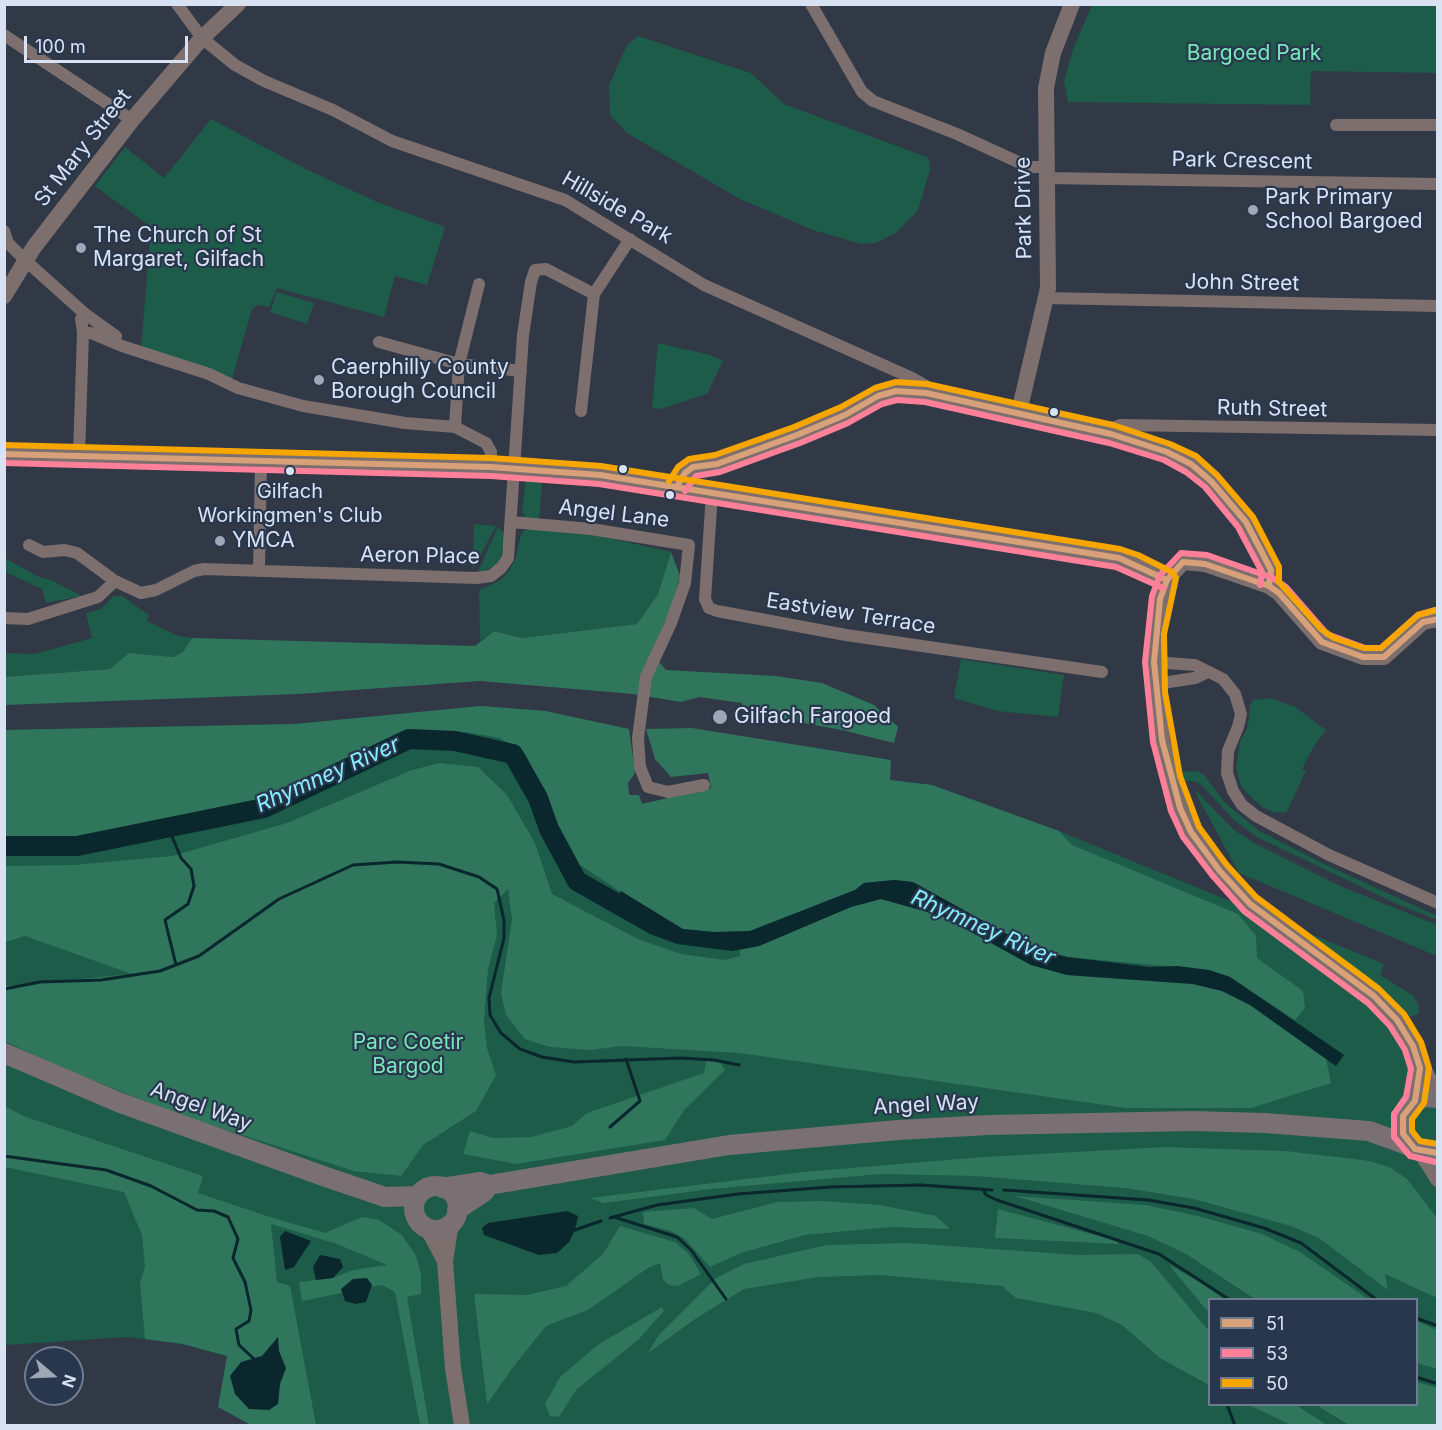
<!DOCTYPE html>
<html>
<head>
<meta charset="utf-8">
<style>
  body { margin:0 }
  #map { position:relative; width:1442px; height:1430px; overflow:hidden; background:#313946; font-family:Inter,sans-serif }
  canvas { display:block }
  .frame { position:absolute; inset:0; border:6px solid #d9e2f2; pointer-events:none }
  .legend { position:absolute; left:1208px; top:1298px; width:210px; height:108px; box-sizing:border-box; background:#29374e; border:2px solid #6f7b90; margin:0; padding:8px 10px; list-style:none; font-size:18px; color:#d9e2f2 }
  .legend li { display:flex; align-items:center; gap:12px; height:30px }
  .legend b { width:30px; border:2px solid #6f7b90 }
  .north { position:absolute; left:24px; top:1346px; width:60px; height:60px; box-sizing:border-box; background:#29374e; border:2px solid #6f7b90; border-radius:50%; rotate:109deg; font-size:16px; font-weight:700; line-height:24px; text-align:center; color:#d9e2f2 }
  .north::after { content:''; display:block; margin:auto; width:21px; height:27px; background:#9ea7b6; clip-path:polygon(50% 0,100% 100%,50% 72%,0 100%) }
  .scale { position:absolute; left:24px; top:36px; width:164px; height:27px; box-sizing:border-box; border:3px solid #d9e2f2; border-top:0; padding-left:8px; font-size:18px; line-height:21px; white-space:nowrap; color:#d9e2f2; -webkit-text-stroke:4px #29374e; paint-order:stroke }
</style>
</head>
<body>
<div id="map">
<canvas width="1442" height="1430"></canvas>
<div class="frame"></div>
<ul class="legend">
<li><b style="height:8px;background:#d9a179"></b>51</li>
<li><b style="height:8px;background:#ff8098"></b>53</li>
<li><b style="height:8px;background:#f7a600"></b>50</li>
</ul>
<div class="north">N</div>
<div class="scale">100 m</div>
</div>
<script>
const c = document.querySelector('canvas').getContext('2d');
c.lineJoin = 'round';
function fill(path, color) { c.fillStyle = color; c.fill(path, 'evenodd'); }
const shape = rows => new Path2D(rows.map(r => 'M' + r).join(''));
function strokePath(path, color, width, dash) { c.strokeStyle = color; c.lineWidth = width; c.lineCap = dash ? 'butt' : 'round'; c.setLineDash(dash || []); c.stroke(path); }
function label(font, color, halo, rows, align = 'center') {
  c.font = font + ' Inter,sans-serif'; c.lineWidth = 4.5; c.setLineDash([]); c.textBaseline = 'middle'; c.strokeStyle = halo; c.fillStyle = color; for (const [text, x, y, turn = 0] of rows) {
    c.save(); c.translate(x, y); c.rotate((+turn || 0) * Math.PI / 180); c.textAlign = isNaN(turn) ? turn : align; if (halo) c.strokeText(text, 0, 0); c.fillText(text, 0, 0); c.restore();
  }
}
fill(shape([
  [1092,5,1437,5,1437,73,1311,71,1310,105,1068,102,1064,81,1073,49],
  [638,36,751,73,784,104,929,158,930,170,918,210,896,233,876,243,861,244,813,230,740,199,627,133,610,115,609,85,627,45],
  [211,119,306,169,377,202,445,227,427,285,395,276,384,317,277,288,269,307,258,305,252,309,232,379,141,348,151,227,95,186,125,147,164,178],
  [277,292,314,303,307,324,270,312],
  [658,343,710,355,723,361,707,394,660,409,652,408],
  [526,479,542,480,539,520,526,519,522,509],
  [474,524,496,526,473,569],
  [498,527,504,534,501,557,495,566,477,574],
  [540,529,591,534,671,552,658,594,637,624,522,638,494,631,480,641,479,590,499,581,508,572,516,558,521,534,525,530],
  [5,558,39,577,51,580,82,596,46,603,42,589,5,572],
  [114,596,122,596,149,615,147,621,178,636,192,638,183,652,173,657,129,653,110,669,5,677,5,653,35,654,92,638,86,613,101,609],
  [961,659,1064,675,1058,717,997,711,954,698],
  [1271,698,1295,707,1326,730,1314,746,1302,769,1306,771,1286,813,1274,812,1262,807,1249,795,1241,786,1236,767,1240,742,1248,726,1250,706,1253,700],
  [481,706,545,711,629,729,635,773,628,783,629,795,639,795,642,804,755,779,881,779,932,785,1059,831,1384,964,1380,975,1414,996,1419,1006,1419,1013,1411,1017,1404,1014,1395,1003,1380,1016,1391,1031,1395,1028,1412,1070,1411,1086,1396,1111,1390,1132,1437,1165,1437,1425,299,1425,256,1364,183,1344,128,1337,5,1345,5,730,295,724],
  [1210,1300,1416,1300,1416,1404,1210,1404],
  [1197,771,1204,775,1225,803,1258,830,1322,863,1437,916,1437,920,1395,903,1257,837,1233,819,1203,786,1194,781,1183,781,1181,772],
  [1193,788,1234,830,1254,843,1340,886,1437,925,1437,956,1239,873],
  [1423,1105,1437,1105,1437,1146,1415,1141,1410,1118]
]), '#1c5c48');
fill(shape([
  [671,552,680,576,672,606,651,653,666,670,776,676,822,683,874,705,898,727,894,743,842,730,743,712,742,703,699,697,681,702,633,694,480,681,298,694,5,705,4,677,110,669,129,653,173,657,183,652,192,638,475,646,494,631,522,638,637,624,658,594],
  [481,706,545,711,629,729,635,773,628,783,629,795,639,795,642,804,711,788,708,773,671,777,655,759,646,729,692,728,891,760,890,780,932,785,1059,831,1072,845,1238,914,1256,936,1257,958,1303,991,1305,1008,1295,1020,1230,977,1209,970,1067,957,1041,950,1007,934,913,882,894,880,864,883,855,890,750,931,714,932,683,929,660,918,568,857,526,755,500,738,466,732,407,736,262,803,78,840,5,840,4,730,295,724],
  [440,763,478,767,507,795,535,843,552,894,638,939,681,954,725,960,740,956,740,950,759,946,851,907,881,899,942,916,1031,965,1067,975,1193,984,1222,991,1250,1005,1326,1059,1331,1083,1251,1108,1126,1108,739,1053,622,1046,590,1050,550,1047,525,1039,506,1015,501,993,512,919,508,889,494,903,497,935,488,969,484,1022,487,1048,496,1075,476,1111,423,1145,401,1176,354,1171,183,1116,62,1068,5,1041,5,986,132,974,25,936,5,942,5,866,74,865,172,856,287,823,412,770],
  [706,1061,720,1062,725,1070,684,1110,665,1140,516,1164,463,1154,470,1131,493,1138,531,1137,572,1126,587,1113,704,1073],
  [4,1106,26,1117,203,1176,198,1193,270,1217,325,1233,362,1217,379,1220,402,1235,416,1256,421,1274,421,1294,407,1297,429,1425,420,1425,395,1292,382,1285,302,1301,299,1282,333,1278,353,1270,387,1265,337,1244,271,1224,277,1282,290,1286,316,1425,251,1425,218,1407,227,1356,183,1344,145,1339,140,1283,145,1267,142,1235,124,1192,5,1167],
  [1165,1147,1286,1151,1370,1161,1391,1168,1407,1179,1437,1218,1437,1298,1385,1274,1388,1290,1319,1238,1291,1226,1194,1199,1125,1188,975,1176,881,1174,711,1189,603,1203,590,1198,803,1172,983,1157],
  [1015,1196,1146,1205,1198,1216,1262,1234,1300,1252,1368,1299,1255,1299,1186,1254,1148,1236],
  [823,1201,880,1205,936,1216,950,1229,891,1227,805,1235,741,1253,710,1267,685,1239,671,1231,644,1224,643,1212,694,1208,712,1219,777,1202],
  [998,1209,1118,1241,1118,1244,995,1238],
  [620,1226,675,1242,688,1253,701,1274,678,1286,669,1285,663,1280,660,1263,648,1268,588,1310,546,1326,514,1366,487,1404,474,1294,527,1295,566,1286,603,1254],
  [908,1243,1079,1255,1138,1254,1151,1262,1209,1331,1209,1385,1160,1358,1122,1325,1096,1313,1016,1298,1002,1286,880,1275,819,1277,744,1289,695,1319,648,1353,659,1335,716,1278,744,1264,827,1245],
  [1169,1265,1198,1281,1224,1299,1210,1300,1209,1313],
  [662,1307,664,1311,639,1339,576,1390,559,1417,550,1416,545,1404,560,1377,599,1344],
  [1416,1321,1437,1330,1437,1369,1417,1363],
  [1417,1382,1437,1388,1437,1425,1349,1425,1316,1405,1416,1404],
  [1249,1405,1296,1405,1327,1425,1291,1425]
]), '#2f765d');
fill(shape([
  [894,880,913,882,1007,934,1041,950,1067,957,1150,967,1178,966,1209,970,1230,977,1344,1055,1336,1066,1250,1005,1222,991,1193,984,1067,975,1031,965,942,916,881,899,851,907,759,946,732,951,677,944,650,934,610,911,621,891,683,929,714,932,750,931,855,890,864,883],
  [567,1211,578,1216,575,1230,569,1242,557,1253,539,1255,484,1235,482,1228,488,1223],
  [285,1231,311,1241,294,1267,285,1270,280,1237],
  [320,1255,340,1259,343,1267,333,1278,316,1280,313,1267],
  [367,1278,372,1285,366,1302,356,1304,345,1301,341,1289,353,1279],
  [278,1337,279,1351,286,1368,280,1384,278,1404,269,1410,249,1409,235,1394,230,1376,241,1362,262,1356]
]), '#09272d');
strokePath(shape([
  [168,827,181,858,191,869,194,886,188,904,165,920,176,965],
  [4,989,40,982,101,980,160,971,199,956,279,899,353,865,397,862,439,864,479,877,497,889,504,920,504,938,489,998,490,1015,501,1033,520,1049,542,1057,574,1062,681,1058,714,1060,739,1065],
  [610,1127,640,1101,626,1059],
  [4,1156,106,1170,151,1186,197,1210,214,1211,228,1217,238,1239,233,1258,245,1282,251,1310,249,1321,236,1329,239,1345,254,1359],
  [983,1189,986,1195,997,1200,1159,1254,1230,1300],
  [1004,1190,1148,1200,1194,1208,1264,1228,1301,1243,1377,1300],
  [614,1217,677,1237,691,1250,726,1299],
  [610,1218,657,1205,738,1194,830,1187,921,1185,992,1190],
  [575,1230,601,1221],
  [1416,1318,1438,1326],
  [1416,1377,1438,1384],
  [1227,1404,1235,1426]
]), '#09272d', 3);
strokePath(shape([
  [4,846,77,846,264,808,409,739,455,741,513,754,538,798,549,829,577,881,637,915]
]), '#09272d', 20);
strokePath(shape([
  [177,4,202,38,235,65,264,81,333,110,392,141,565,200,704,285,912,378,926,386,926,393],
  [811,4,862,92,873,101,957,134,1029,167,1045,167],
  [4,35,132,120],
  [1336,125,1438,125],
  [1045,178,1438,184],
  [4,231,8,243,26,261,84,313,116,336],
  [1046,298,1438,306],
  [83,333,91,333,122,346,209,374,238,388,303,406,405,423,455,427,486,443,491,452,491,467],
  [379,342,459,364,521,371],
  [581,411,594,294,630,239],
  [455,427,459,364,479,284],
  [1111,434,1113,428,1120,425,1438,430],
  [79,455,83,333,81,319],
  [712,493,705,599,709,608,717,611,846,635,1102,672],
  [511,522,591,529,689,545,685,583,671,623,646,677,638,738,640,767,648,787,668,792,704,785],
  [29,545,43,552,65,550,77,553,115,581,141,593,156,590,194,571,204,569,476,578,491,576,501,568,508,558,523,335,531,282,535,270,546,269,594,294],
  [259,571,261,461],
  [4,618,28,619,98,597,115,581],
  [1154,662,1195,665,1223,679,1235,694,1241,714,1238,727,1228,751,1227,773,1233,791,1242,805,1256,816,1329,855,1438,903],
  [1156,684,1195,678,1208,672]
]), '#7d6f6e', 12);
strokePath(shape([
  [4,296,34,247,132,120,202,38,238,4],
  [1019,412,1048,288,1046,88,1053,53,1072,4],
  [4,454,491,467,600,475,1119,558,1167,580],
  [677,486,685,473,693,467,717,464,797,435,845,415,878,396,896,391,926,393,1111,434,1167,452,1191,464,1211,481,1246,522,1271,570,1269,586],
  [1438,619,1423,622,1384,657,1363,657,1322,642,1279,593,1269,586,1205,564,1183,562,1167,580,1160,599,1154,662,1162,740,1171,778,1180,808,1203,850,1250,904,1374,996,1388,1009,1405,1032,1420,1068,1425,1072,1438,1096],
  [1415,1101,1420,1068],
  [1421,1152,1438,1179],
  [451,1223,445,1261,453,1368,462,1426],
  [428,1229,445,1261]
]), '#7d6f6e', 16);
strokePath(shape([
  [4,1053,118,1102,326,1177,385,1197,418,1196],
  [1438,1098,1424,1097,1415,1101,1408,1108,1401,1125,1410,1146,1421,1152,1438,1153],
  '414 1208a22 22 0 1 1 44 0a22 22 0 1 1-44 0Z',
  [442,1188,480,1182,489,1185,729,1145,898,1130,988,1125,1193,1121,1265,1123,1369,1131,1410,1146],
  [457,1210,484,1192,489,1185]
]), '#7a6f72', 20);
strokePath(shape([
  [4,454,491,467,600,475,1119,558,1167,580],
  [677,486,685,473,693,467,717,464,797,435,845,415,878,396,896,391,926,393,1111,434,1167,452,1191,464,1211,481,1246,522,1271,570,1269,586],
  [1438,619,1423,622,1384,657,1363,657,1322,642,1279,593,1269,586,1205,564,1183,562,1167,580,1160,599,1154,662,1162,740,1180,808,1191,832,1219,870,1250,904,1374,996,1397,1020,1413,1046,1420,1068,1415,1101,1403,1116,1403,1134,1415,1149,1438,1153]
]), '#d9a179', 6);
strokePath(shape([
  [4,463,491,476,599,484,1116,567,1163,588],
  [685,491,696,476,720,472,800,443,848,423,882,404,897,400,925,402,1109,443,1164,460,1186,472,1205,487,1238,527,1262,572,1260,585],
  [1436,610,1418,615,1381,648,1365,648,1327,634,1286,587,1273,578,1207,555,1181,553,1160,575,1152,596,1145,662,1153,742,1171,811,1183,837,1212,875,1244,911,1368,1003,1390,1026,1405,1050,1411,1069,1406,1097,1394,1114,1394,1137,1410,1156,1436,1162]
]), '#ff8098', 6);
strokePath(shape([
  [4,445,491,458,601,466,1120,549,1138,555,1172,572,1176,578,1164,634,1165,692,1180,776,1199,827,1226,864,1256,897,1379,989,1404,1014,1421,1042,1429,1068,1424,1103,1412,1119,1412,1131,1420,1141,1438,1144],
  [669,481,678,467,689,459,715,455,794,427,841,407,875,388,896,382,927,384,1113,425,1170,444,1196,456,1217,475,1253,517,1279,567,1279,582,1321,629,1334,638,1364,648,1381,648,1418,615,1436,610]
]), '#f7a600', 6);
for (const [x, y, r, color] of [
  [1253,210,6,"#9ea7b6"],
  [81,248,6,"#9ea7b6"],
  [319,380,6,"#9ea7b6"],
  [1054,412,5,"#d9e2f2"],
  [623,469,5,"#d9e2f2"],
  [290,471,5,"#d9e2f2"],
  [670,495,5,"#d9e2f2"],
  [220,541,6,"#9ea7b6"],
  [720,717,8,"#9ea7b6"]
]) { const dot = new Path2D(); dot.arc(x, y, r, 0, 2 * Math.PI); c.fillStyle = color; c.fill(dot); strokePath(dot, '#29374e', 2); }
label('20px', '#d9e2f2', '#29374e', [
  ["Gilfach",290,492],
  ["Workingmen's Club",290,516]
]);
label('21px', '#78e8ba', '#29374e', [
  ["Bargoed Park",1254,54],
  ["Parc Coetir",408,1043],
  ["Bargod",408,1067]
]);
label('21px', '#d9e2f2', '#29374e', [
  ["St Mary Street",83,148,-52],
  ["Park Crescent",1242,161,1],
  ["Hillside Park",617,208,30],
  ["Park Drive",1024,208,-91],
  ["John Street",1242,283,1],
  ["Ruth Street",1272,409,1],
  ["Angel Lane",614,514,7],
  ["Aeron Place",420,556,1],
  ["Eastview Terrace",851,614,9],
  ["Angel Way",926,1105,-3],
  ["Angel Way",201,1107,20]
]);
label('21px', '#d9e2f2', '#29374e', [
  ["Park Primary",1265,198],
  ["School Bargoed",1265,222],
  ["The Church of St",93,236],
  ["Margaret, Gilfach",93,260],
  ["Caerphilly County",331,368],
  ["Borough Council",331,392],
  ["YMCA",232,541],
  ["Gilfach Fargoed",734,717]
], 'left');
label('italic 22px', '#87eefe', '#29374e', [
  ["Rhymney River",328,775,-24],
  ["Rhymney River",983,928,24]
]);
</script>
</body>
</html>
